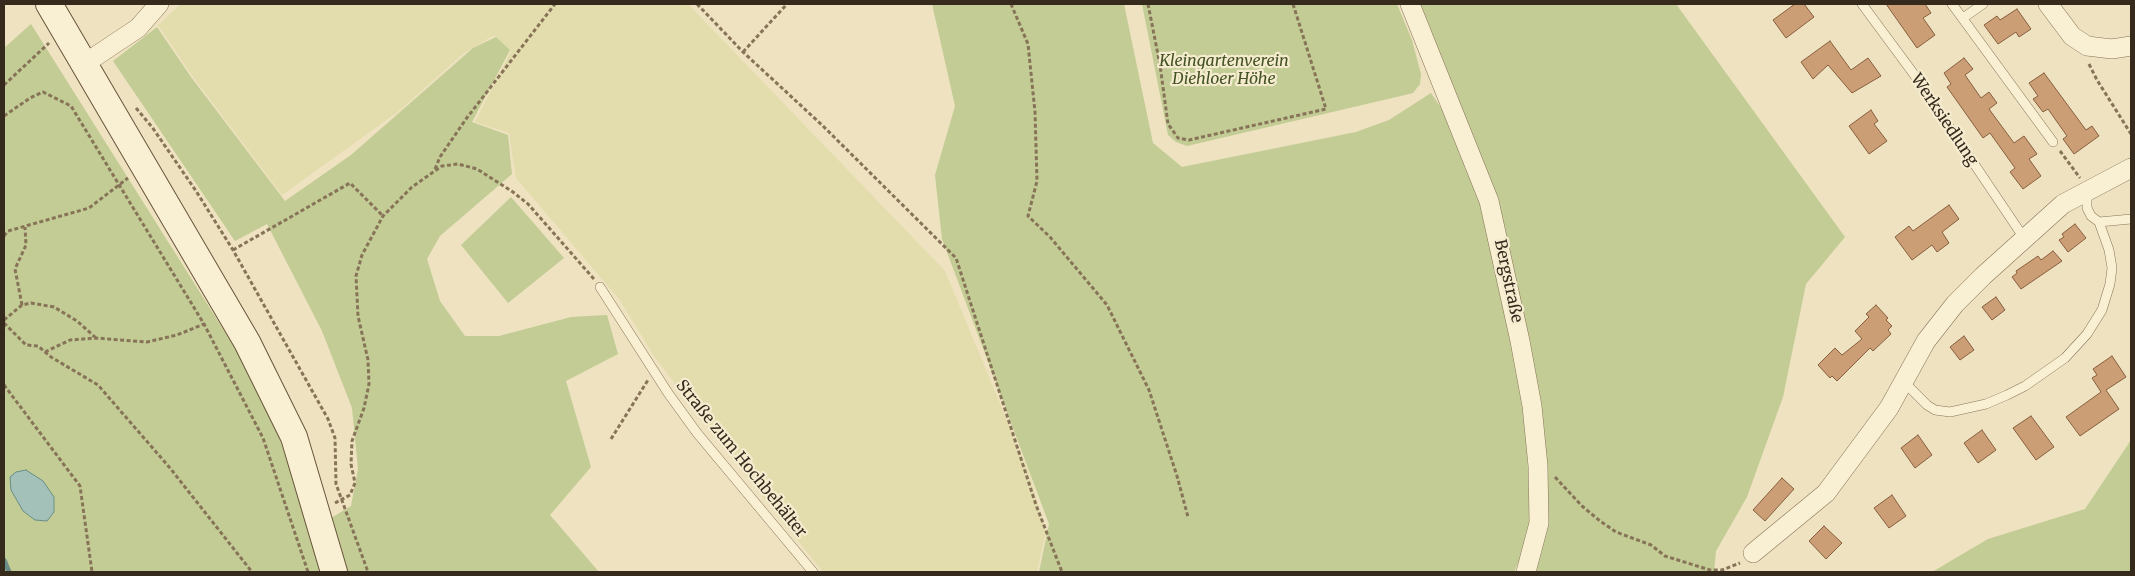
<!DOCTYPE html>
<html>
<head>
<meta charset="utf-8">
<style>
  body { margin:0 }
  #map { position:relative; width:2135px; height:576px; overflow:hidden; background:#eee2c0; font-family:Merriweather,serif }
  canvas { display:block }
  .frame { position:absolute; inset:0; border:5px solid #362a1d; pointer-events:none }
</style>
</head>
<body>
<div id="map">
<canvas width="2135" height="576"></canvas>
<div class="frame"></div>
</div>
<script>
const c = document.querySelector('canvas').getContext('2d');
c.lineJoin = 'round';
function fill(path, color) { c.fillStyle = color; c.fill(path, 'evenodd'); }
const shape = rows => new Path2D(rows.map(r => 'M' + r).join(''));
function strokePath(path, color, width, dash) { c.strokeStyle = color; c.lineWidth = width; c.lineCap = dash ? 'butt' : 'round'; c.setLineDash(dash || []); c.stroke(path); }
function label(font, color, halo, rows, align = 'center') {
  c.font = font + ' Merriweather,serif'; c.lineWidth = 4.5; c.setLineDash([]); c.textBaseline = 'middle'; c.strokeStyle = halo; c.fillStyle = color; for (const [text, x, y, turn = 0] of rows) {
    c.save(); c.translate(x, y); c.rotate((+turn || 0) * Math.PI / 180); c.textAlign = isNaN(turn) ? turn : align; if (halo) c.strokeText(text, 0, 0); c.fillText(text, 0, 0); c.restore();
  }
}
fill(shape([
  [181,4,688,4,945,271,1029,473,1046,531,1037,572,823,572,721,445,654,356,619,299,516,178,509,133,475,122,511,51,494,35,463,54,399,111,282,195,193,77,158,25]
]), '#e3ddad');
fill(shape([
  [932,4,1124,4,1153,143,1182,167,1356,132,1389,120,1431,93,1447,117,1479,199,1525,408,1531,530,1545,533,1505,228,1490,181,1417,4,1676,4,1845,237,1806,284,1783,397,1747,497,1716,551,1714,572,1531,572,1531,534,1514,572,1039,572,1049,524,942,239,935,175,955,106],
  [1142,4,1397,4,1412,40,1421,74,1420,84,1413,93,1405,95,1187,146,1176,142,1168,135],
  [31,24,235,348,280,439,322,572,4,572,4,48],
  [157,27,191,77,285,201,351,155,473,48,496,37,510,50,472,122,508,135,512,174,440,236,427,259,440,301,465,336,499,336,571,317,607,315,618,354,566,381,591,467,550,515,599,572,345,572,331,518,351,506,358,469,352,408,322,331,267,224,235,241,113,61],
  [511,197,564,258,508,303,461,245],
  [2131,440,2131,572,1932,572,1988,539,2085,509]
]), '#c2cc94');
const water = shape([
  [26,470,43,481,54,497,54,512,47,521,35,520,23,511,11,490,10,477,16,472,26,470]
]);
fill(water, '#a3c0b9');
strokePath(water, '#6a8e87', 1);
strokePath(shape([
  [4,560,9,572]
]), '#6a8e87', 5);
const building = shape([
  [1795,4,1804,4,1814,17,1786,38,1773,20,1795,4],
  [1886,4,1925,4,1931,13,1923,18,1935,35,1917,48,1886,4],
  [2017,9,2031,29,2019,37,2016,32,1998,44,1984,25,1997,16,2000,20,2017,9],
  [1830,41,1851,70,1868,58,1881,76,1852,93,1828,65,1813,79,1801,62,1830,41],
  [1964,58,1973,69,1965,75,1981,98,1989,92,1997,103,1989,109,2014,143,2024,136,2037,154,2029,159,2041,176,2023,189,2010,172,2015,168,1990,133,1983,138,1947,87,1951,84,1944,73,1964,58],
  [2044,73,2086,130,2092,126,2099,136,2074,154,2063,139,2067,136,2048,109,2043,112,2033,99,2038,96,2029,83,2044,73],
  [1871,110,1878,121,1874,124,1887,141,1869,154,1849,126,1871,110],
  [1949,205,1959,219,1942,232,1949,243,1937,252,1932,245,1912,260,1895,237,1909,226,1913,231,1949,205],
  [2075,224,2086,238,2068,252,2059,240,2064,237,2062,234,2075,224],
  [2053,251,2062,261,2021,289,2012,277,2017,273,2016,271,2038,256,2041,260,2053,251],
  [1996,297,2005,310,1992,320,1982,307,1996,297],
  [1876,305,1888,318,1886,320,1892,326,1888,330,1891,334,1873,351,1870,348,1837,381,1832,376,1830,378,1818,365,1835,348,1842,355,1862,339,1855,331,1869,317,1866,314,1876,305],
  [1964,336,1974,350,1960,360,1950,347,1964,336],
  [2112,356,2126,377,2106,390,2119,409,2080,436,2066,417,2101,392,2092,378,2097,375,2093,369,2112,356],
  [2031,416,2054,447,2036,460,2013,428,2031,416],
  [1982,430,1996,450,1978,463,1964,443,1982,430],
  [1918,435,1932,455,1915,468,1901,448,1918,435],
  [1782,478,1794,489,1765,521,1753,510,1782,478],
  [1892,495,1906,516,1889,528,1874,508,1892,495],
  [1824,526,1842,543,1826,559,1809,541,1824,526]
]);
fill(building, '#cc9e76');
strokePath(building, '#865e3e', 1);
const lane = shape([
  [1862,4,1913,73,2024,238],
  [1952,4,2053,142],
  [1963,18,1983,4],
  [2099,222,2131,219],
  [600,287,668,393,697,433,813,572],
  [1904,382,1927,405,1935,410,1950,412,1986,404,2007,395,2025,386,2065,358,2087,334,2102,310,2110,284,2112,268,2109,250,2099,222,2091,216,2087,208,2087,192]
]);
const street = shape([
  [1410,4,1489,201,1520,341,1532,406,1538,466,1539,523,1526,572],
  [2048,4,2072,36,2087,46,2112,49,2131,46],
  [84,64,138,28,159,4],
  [1753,553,1826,493,1889,408,1926,341,1955,304,1983,276,2063,204,2131,168]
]);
const secondary = shape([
  [49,4,247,342,294,437,334,572]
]);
strokePath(lane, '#877358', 10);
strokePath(street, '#877358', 20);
strokePath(secondary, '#69543b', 28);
strokePath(shape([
  [697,4,743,52,823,126,956,258,1036,505,1062,572],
  [1011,4,1028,44,1035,112,1037,181,1028,216,1050,237,1107,305,1149,390,1177,476,1188,517],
  [1148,4,1160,65,1168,124,1178,138,1189,140,1326,109,1293,4],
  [743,52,787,4],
  [2089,64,2097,80,2131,134],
  [4,85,49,43],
  [136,108,152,127,196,191,233,250,328,419,335,438,336,484,368,572],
  [4,116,30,98,43,92,71,106,204,324,263,438,308,572],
  [2060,151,2080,178],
  [435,169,440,157,466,119,555,4],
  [4,236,8,231,89,208,128,178],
  [233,250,350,183,383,216],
  [22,305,15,269,26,245,25,227],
  [4,320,22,305,31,303,54,307,77,321,96,338],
  [4,323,26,345,38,346,51,357,98,385,170,468,252,572],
  [45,352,70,340,96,338,147,342,177,335,204,324],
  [4,385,80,486,92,572],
  [611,439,648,380],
  [1555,477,1582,506,1600,521,1616,532,1651,545,1665,556,1710,570,1722,570,1740,563],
  [335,503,350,495,355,483,351,464,352,441,364,408,369,384,368,360,358,316,356,276,362,255,383,216,412,187,442,166,458,164,477,169,513,192,528,204,594,279]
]), '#877358', 3, [4, 2.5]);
strokePath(lane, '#f9efd3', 9);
strokePath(street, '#f9efd3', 19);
strokePath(secondary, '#f9efd3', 26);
label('italic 16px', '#445323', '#f5ecd0', [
  ["Kleingartenverein",1224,61],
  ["Diehloer Höhe",1224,79]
]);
label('16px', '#362a1d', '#f5ecd0', [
  ["Werksiedlung",1944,120,56],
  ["Bergstraße",1508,281,78],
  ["Straße zum Hochbehälter",741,459,51]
]);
</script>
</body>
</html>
